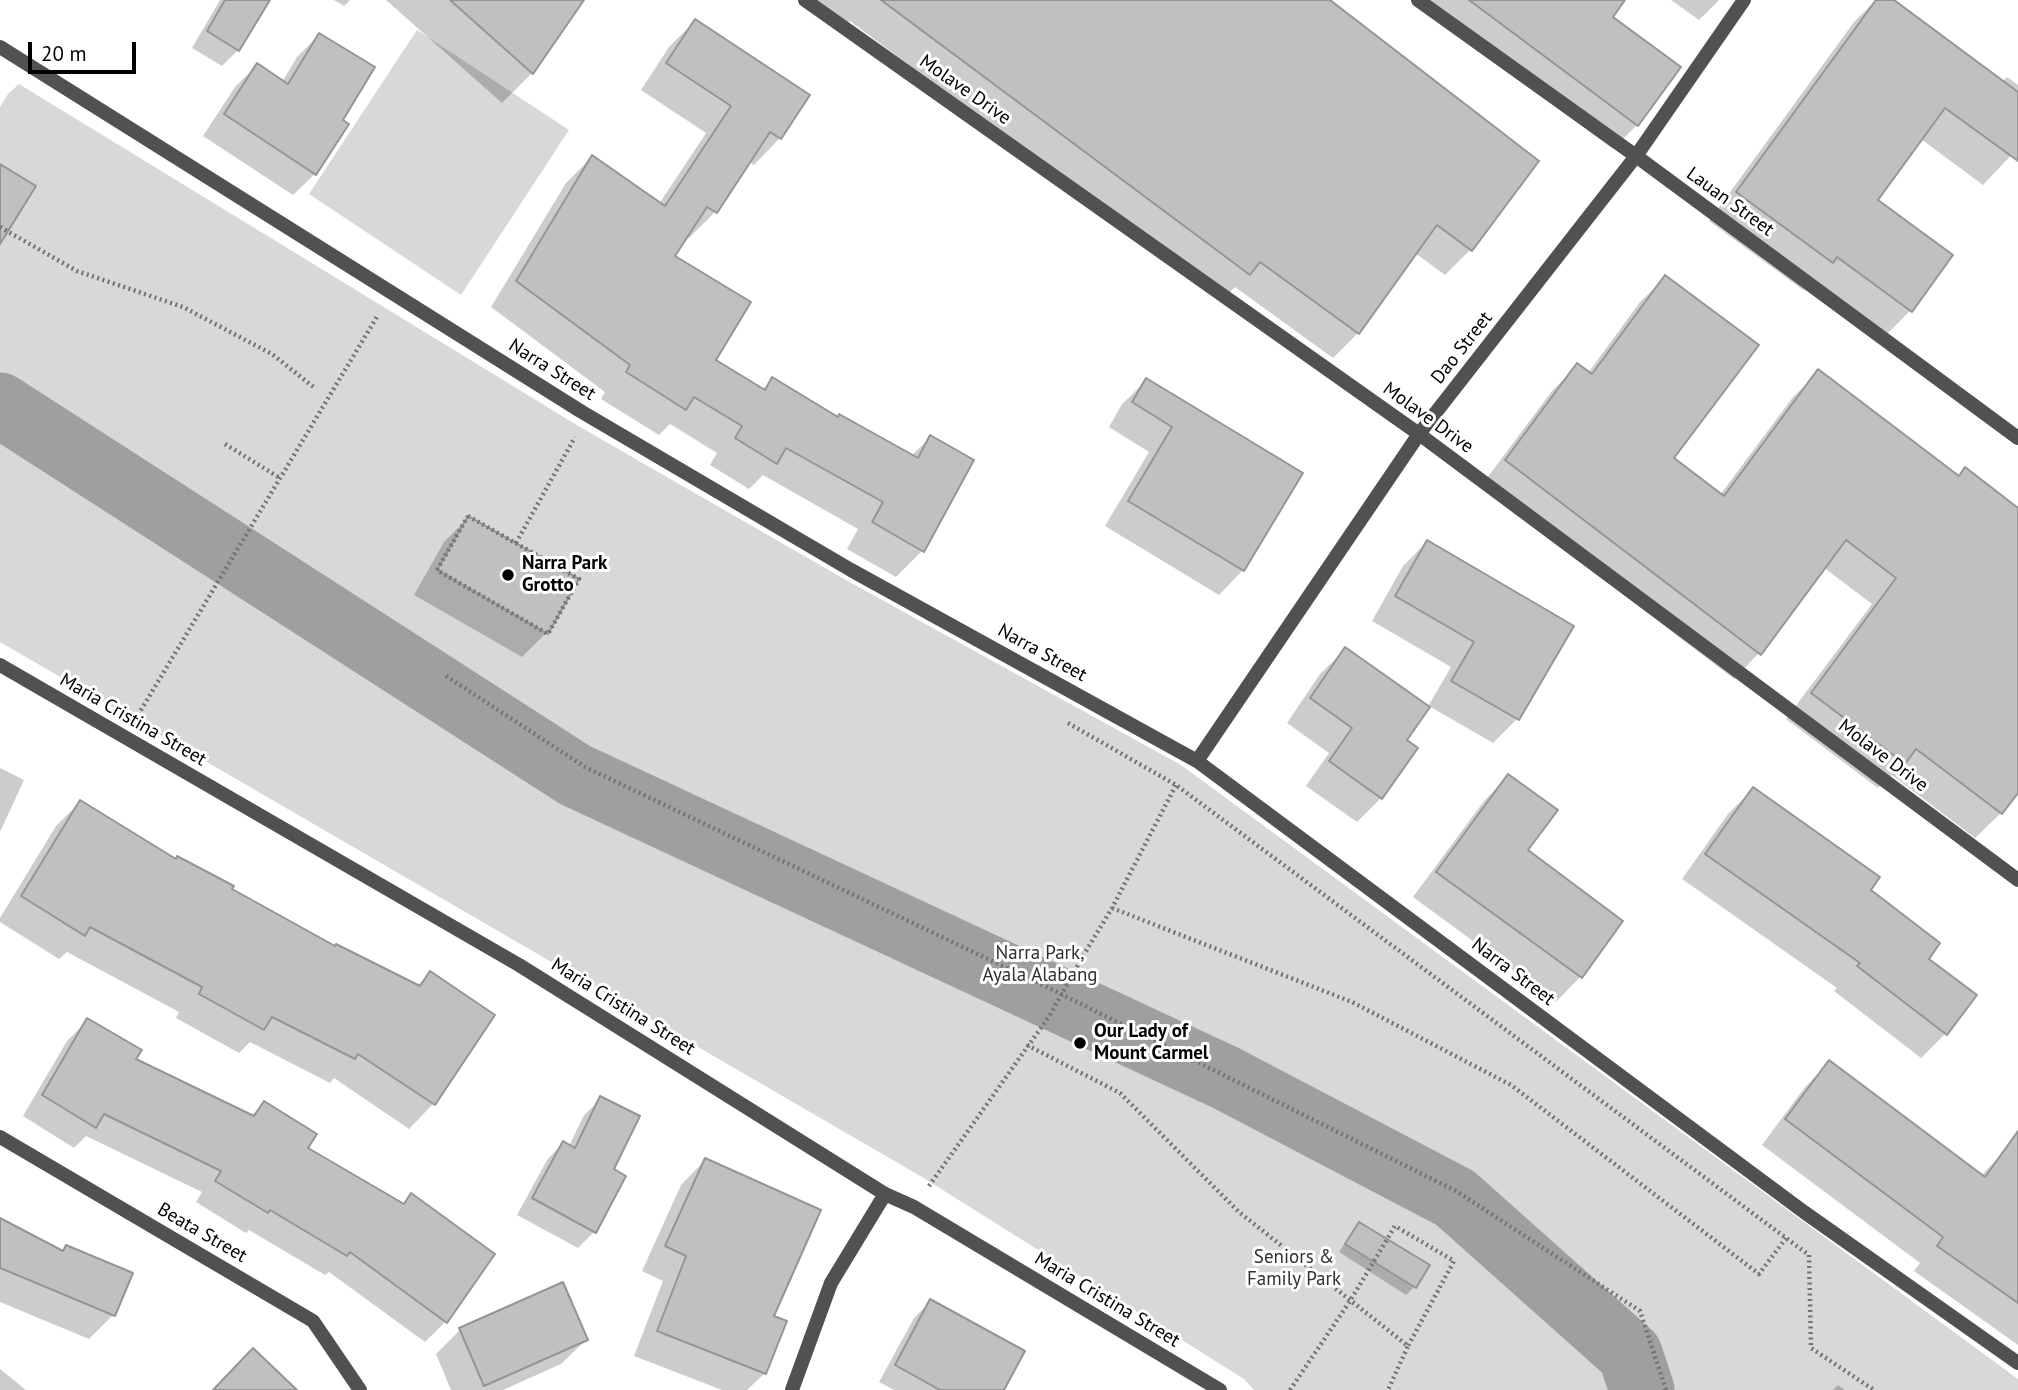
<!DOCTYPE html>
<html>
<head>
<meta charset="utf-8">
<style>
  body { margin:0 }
  #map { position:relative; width:2018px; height:1390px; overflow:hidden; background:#fff; font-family:"PT Sans",sans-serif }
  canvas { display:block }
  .scale { position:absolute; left:28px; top:42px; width:108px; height:32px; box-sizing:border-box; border:4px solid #000; border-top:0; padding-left:9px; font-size:21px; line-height:24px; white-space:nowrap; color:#000; -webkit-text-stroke:5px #fff; paint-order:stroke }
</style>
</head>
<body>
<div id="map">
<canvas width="2018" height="1390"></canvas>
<div class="scale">20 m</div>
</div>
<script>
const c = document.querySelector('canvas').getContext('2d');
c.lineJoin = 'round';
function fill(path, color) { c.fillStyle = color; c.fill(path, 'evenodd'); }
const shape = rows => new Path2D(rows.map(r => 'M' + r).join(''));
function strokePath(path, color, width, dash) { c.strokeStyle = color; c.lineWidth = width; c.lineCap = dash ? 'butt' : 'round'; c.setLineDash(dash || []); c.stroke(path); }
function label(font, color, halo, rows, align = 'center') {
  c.font = font + ' "PT Sans",sans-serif'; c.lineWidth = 6; c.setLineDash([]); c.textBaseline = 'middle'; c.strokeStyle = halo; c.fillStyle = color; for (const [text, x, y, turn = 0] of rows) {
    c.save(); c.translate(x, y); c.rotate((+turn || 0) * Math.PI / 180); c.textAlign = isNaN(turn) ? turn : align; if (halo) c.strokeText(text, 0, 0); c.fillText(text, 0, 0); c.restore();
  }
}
fill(shape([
  [417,30,569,130,461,295,309,194],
  [19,84,580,427,846,580,1181,765,2018,1379,2018,1390,1254,1390,1244,1379,922,1177,0,642,0,107,8,94]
]), '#d8d8d8');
fill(shape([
  [220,0,268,0,238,50,222,66,192,48],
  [334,0,350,0,344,6],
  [386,0,582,0,532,73,502,103],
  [803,0,1327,0,1470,250,1445,275,1415,253,1358,333,1333,358,1235,287,1223,299,850,21,841,29],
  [1411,0,1623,0,1611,17,1637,125,1613,149],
  [1671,0,1719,0,1699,20],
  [1876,0,1891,0,2002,82,2007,77,2018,85,2018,148,1983,185,1921,139,1876,201,1950,256,1910,311,1882,339,1808,285,1803,290,1709,221,1854,22],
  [695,21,808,96,780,138,754,165,748,161,715,212,689,238,686,236,673,256,714,360,762,390,773,379,837,419,911,456,931,437,922,551,896,577,847,549,858,529,763,475,749,489,710,465,717,453,670,424,659,435,601,399,605,392,491,307,566,183,592,157,659,204,706,133,641,90,669,47],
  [319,35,341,120,315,174,293,195,203,136,235,87,257,65,282,82,297,57],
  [1666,277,1672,458,1720,495,1793,397,1819,372,1957,477,1965,470,2018,510,2018,790,2001,813,1975,838,1892,775,1878,788,1786,719,1872,604,1823,567,1759,653,1734,679,1481,486,1552,391,1578,365,1588,373,1640,302],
  [1147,380,1301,474,1243,570,1219,595,1105,526,1149,452,1109,427,1122,404],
  [468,518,546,633,522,657,414,595,444,542],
  [1427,542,1517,719,1493,743,1429,706,1404,740,1381,798,1357,822,1306,786,1329,753,1287,723,1320,674,1345,650,1427,708,1451,667,1372,621,1403,566],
  [0,768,24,780,0,832],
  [1508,776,1525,851,1621,922,1580,977,1556,1002,1413,897,1484,801],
  [1753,789,1869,891,1926,959,1945,1034,1921,1058,1834,991,1837,988,1682,879,1728,814],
  [80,802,175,861,334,947,417,986,430,973,492,1015,433,1104,409,1129,334,1078,330,1083,250,1042,239,1053,176,1018,179,1012,67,952,59,959,0,922,0,918,56,826],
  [88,1020,134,1060,251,1116,264,1103,306,1148,402,1205,412,1196,446,1321,425,1342,329,1272,325,1275,249,1230,246,1233,196,1202,202,1192,86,1136,74,1148,23,1116,67,1041],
  [1829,1063,1981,1176,2011,1144,2018,1149,2018,1345,1914,1271,1920,1263,1762,1145,1805,1087],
  [601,1099,612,1170,594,1232,578,1248,517,1215,547,1160,563,1143,569,1146,584,1115],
  [705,1160,772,1317,765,1373,747,1390,722,1390,634,1356,663,1281,642,1271,681,1185],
  [0,1220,61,1252,66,1247,131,1274,113,1315,89,1339,0,1302],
  [1359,1224,1427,1265,1414,1287,1406,1295,1339,1252,1352,1232],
  [930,1302,1002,1390,894,1390,879,1382,914,1318],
  [460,1330,586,1340,561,1364,503,1390,451,1390,436,1354],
  [0,1369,26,1390,0,1390],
  [1838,1385,1845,1390,1833,1390]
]), '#0003');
strokePath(shape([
  [0,405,575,775,1226,1078,1455,1198,1630,1354,1642,1390]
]), '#9f9f9f', 65);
const building = shape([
  [225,0,270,0,239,51,207,31,225,0],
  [450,0,584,0,533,74,450,0],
  [881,0,1330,0,1539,161,1472,251,1437,225,1359,334,1260,262,1250,275,881,0],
  [1469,0,1625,0,1613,17,1681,67,1638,126,1469,0],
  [1876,0,1894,0,2018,92,2018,161,1945,108,1878,200,1953,255,1912,312,1837,257,1833,263,1736,192,1876,0],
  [695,19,810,95,781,139,770,132,717,213,707,207,675,256,751,302,716,360,765,390,772,377,838,417,839,414,918,458,930,435,974,460,924,552,872,522,883,502,786,448,777,464,735,438,742,426,694,397,686,410,626,372,630,365,516,281,592,155,665,206,731,106,666,63,695,19],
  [319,33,375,67,343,120,349,124,316,175,224,114,257,63,288,84,319,33],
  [0,164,36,186,0,244,0,164],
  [1665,275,1759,345,1674,458,1724,496,1818,369,1959,476,1965,467,2018,508,2018,793,2002,814,1916,749,1905,764,1811,693,1896,578,1846,540,1761,655,1505,460,1577,363,1592,374,1665,275],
  [1146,378,1303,473,1244,571,1128,501,1172,427,1132,402,1146,378],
  [468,516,579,579,548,634,437,570,468,516],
  [1427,540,1574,626,1519,720,1451,681,1474,642,1395,596,1427,540],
  [1345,647,1430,707,1407,740,1418,748,1382,799,1329,761,1352,728,1310,698,1345,647],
  [1508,774,1558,810,1528,850,1623,921,1582,978,1436,872,1508,774],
  [1753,787,1880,877,1871,890,1940,943,1929,959,1977,995,1947,1035,1857,966,1860,963,1705,854,1753,787],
  [80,800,176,859,177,856,234,886,232,889,335,946,336,944,420,986,430,971,495,1015,435,1105,358,1054,355,1059,272,1017,264,1030,199,994,202,987,90,927,85,936,21,896,80,800],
  [87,1018,142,1050,136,1059,254,1116,264,1101,317,1134,308,1148,404,1204,411,1193,495,1254,447,1323,350,1252,347,1256,270,1210,268,1213,215,1181,221,1171,104,1114,96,1128,42,1095,87,1018],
  [1829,1060,1985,1177,2018,1131,2018,1303,1937,1246,1943,1237,1785,1119,1829,1060],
  [600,1096,640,1116,614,1169,626,1176,596,1233,532,1198,563,1141,575,1148,600,1096],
  [705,1158,821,1210,774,1316,787,1321,766,1374,657,1331,686,1256,665,1246,705,1158],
  [0,1218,63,1251,66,1245,133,1273,115,1316,0,1268,0,1218],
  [1359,1222,1430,1265,1416,1288,1345,1244,1359,1222],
  [563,1282,588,1340,484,1386,459,1328,563,1282],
  [930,1299,1025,1351,1004,1390,940,1390,895,1365,930,1299],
  [253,1348,297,1390,213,1390,253,1348]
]);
fill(building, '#c0c0c0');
strokePath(building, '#959595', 2);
strokePath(shape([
  [0,227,77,271,183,307,272,354,316,389],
  [225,444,280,478],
  [468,516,579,579,548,634,437,570,468,516],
  [516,543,575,437],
  [446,676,585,767,1051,989,1456,1191,1640,1311,1666,1390],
  [138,715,378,315],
  [1068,723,1176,785,1809,1255,1811,1348,1874,1390],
  [1112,908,1352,1002,1511,1085,1759,1274,1786,1238],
  [1083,956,1112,908,1177,783],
  [1027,1045,1120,1093,1239,1212,1408,1346,1388,1390],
  [929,1186,1050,1015],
  [1290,1390,1350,1301,1395,1226,1454,1261,1408,1346]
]), '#737373', 4.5, [2, 3.5]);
strokePath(shape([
  [805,0,1419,434,2018,880],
  [1418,0,1636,156,2018,438],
  [0,47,582,412,851,570,1197,761,1804,1212,2018,1363],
  [0,665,519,965,885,1194,914,1207,1220,1390],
  [1197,761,1419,434,1636,156,1744,0],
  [0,1137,313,1321,360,1390],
  [792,1390,831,1283,885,1194]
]), '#515151', 14);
strokePath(shape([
  [1050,1015,1083,956]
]), '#737373', 4.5, [2, 3.5]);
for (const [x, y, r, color] of [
  [508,575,7,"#000"],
  [1080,1043,7,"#000"]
]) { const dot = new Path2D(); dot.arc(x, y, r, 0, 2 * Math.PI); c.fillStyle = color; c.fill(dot); strokePath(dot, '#fff', 2.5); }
label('19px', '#000', '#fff', [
  ["Molave Drive",965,90,35],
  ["Lauan Street",1730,202,36],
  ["Dao Street",1462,348,-52],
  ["Narra Street",552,370,32],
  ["Molave Drive",1428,418,36],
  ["Narra Street",1042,653,29],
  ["Maria Cristina Street",133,720,30],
  ["Molave Drive",1883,756,37],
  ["Narra Street",1513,972,37],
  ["Maria Cristina Street",623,1007,32],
  ["Beata Street",202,1233,30],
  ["Maria Cristina Street",1107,1300,31]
]);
label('bold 19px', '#000', '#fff', [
  ["Narra Park",522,564],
  ["Grotto",522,586],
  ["Our Lady of",1094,1032],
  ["Mount Carmel",1094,1054]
], 'left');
label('19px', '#2f2f2f', '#fff', [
  ["Narra Park,",1040,954],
  ["Ayala Alabang",1040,976],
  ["Seniors &",1294,1258],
  ["Family Park",1294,1280]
]);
</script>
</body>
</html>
